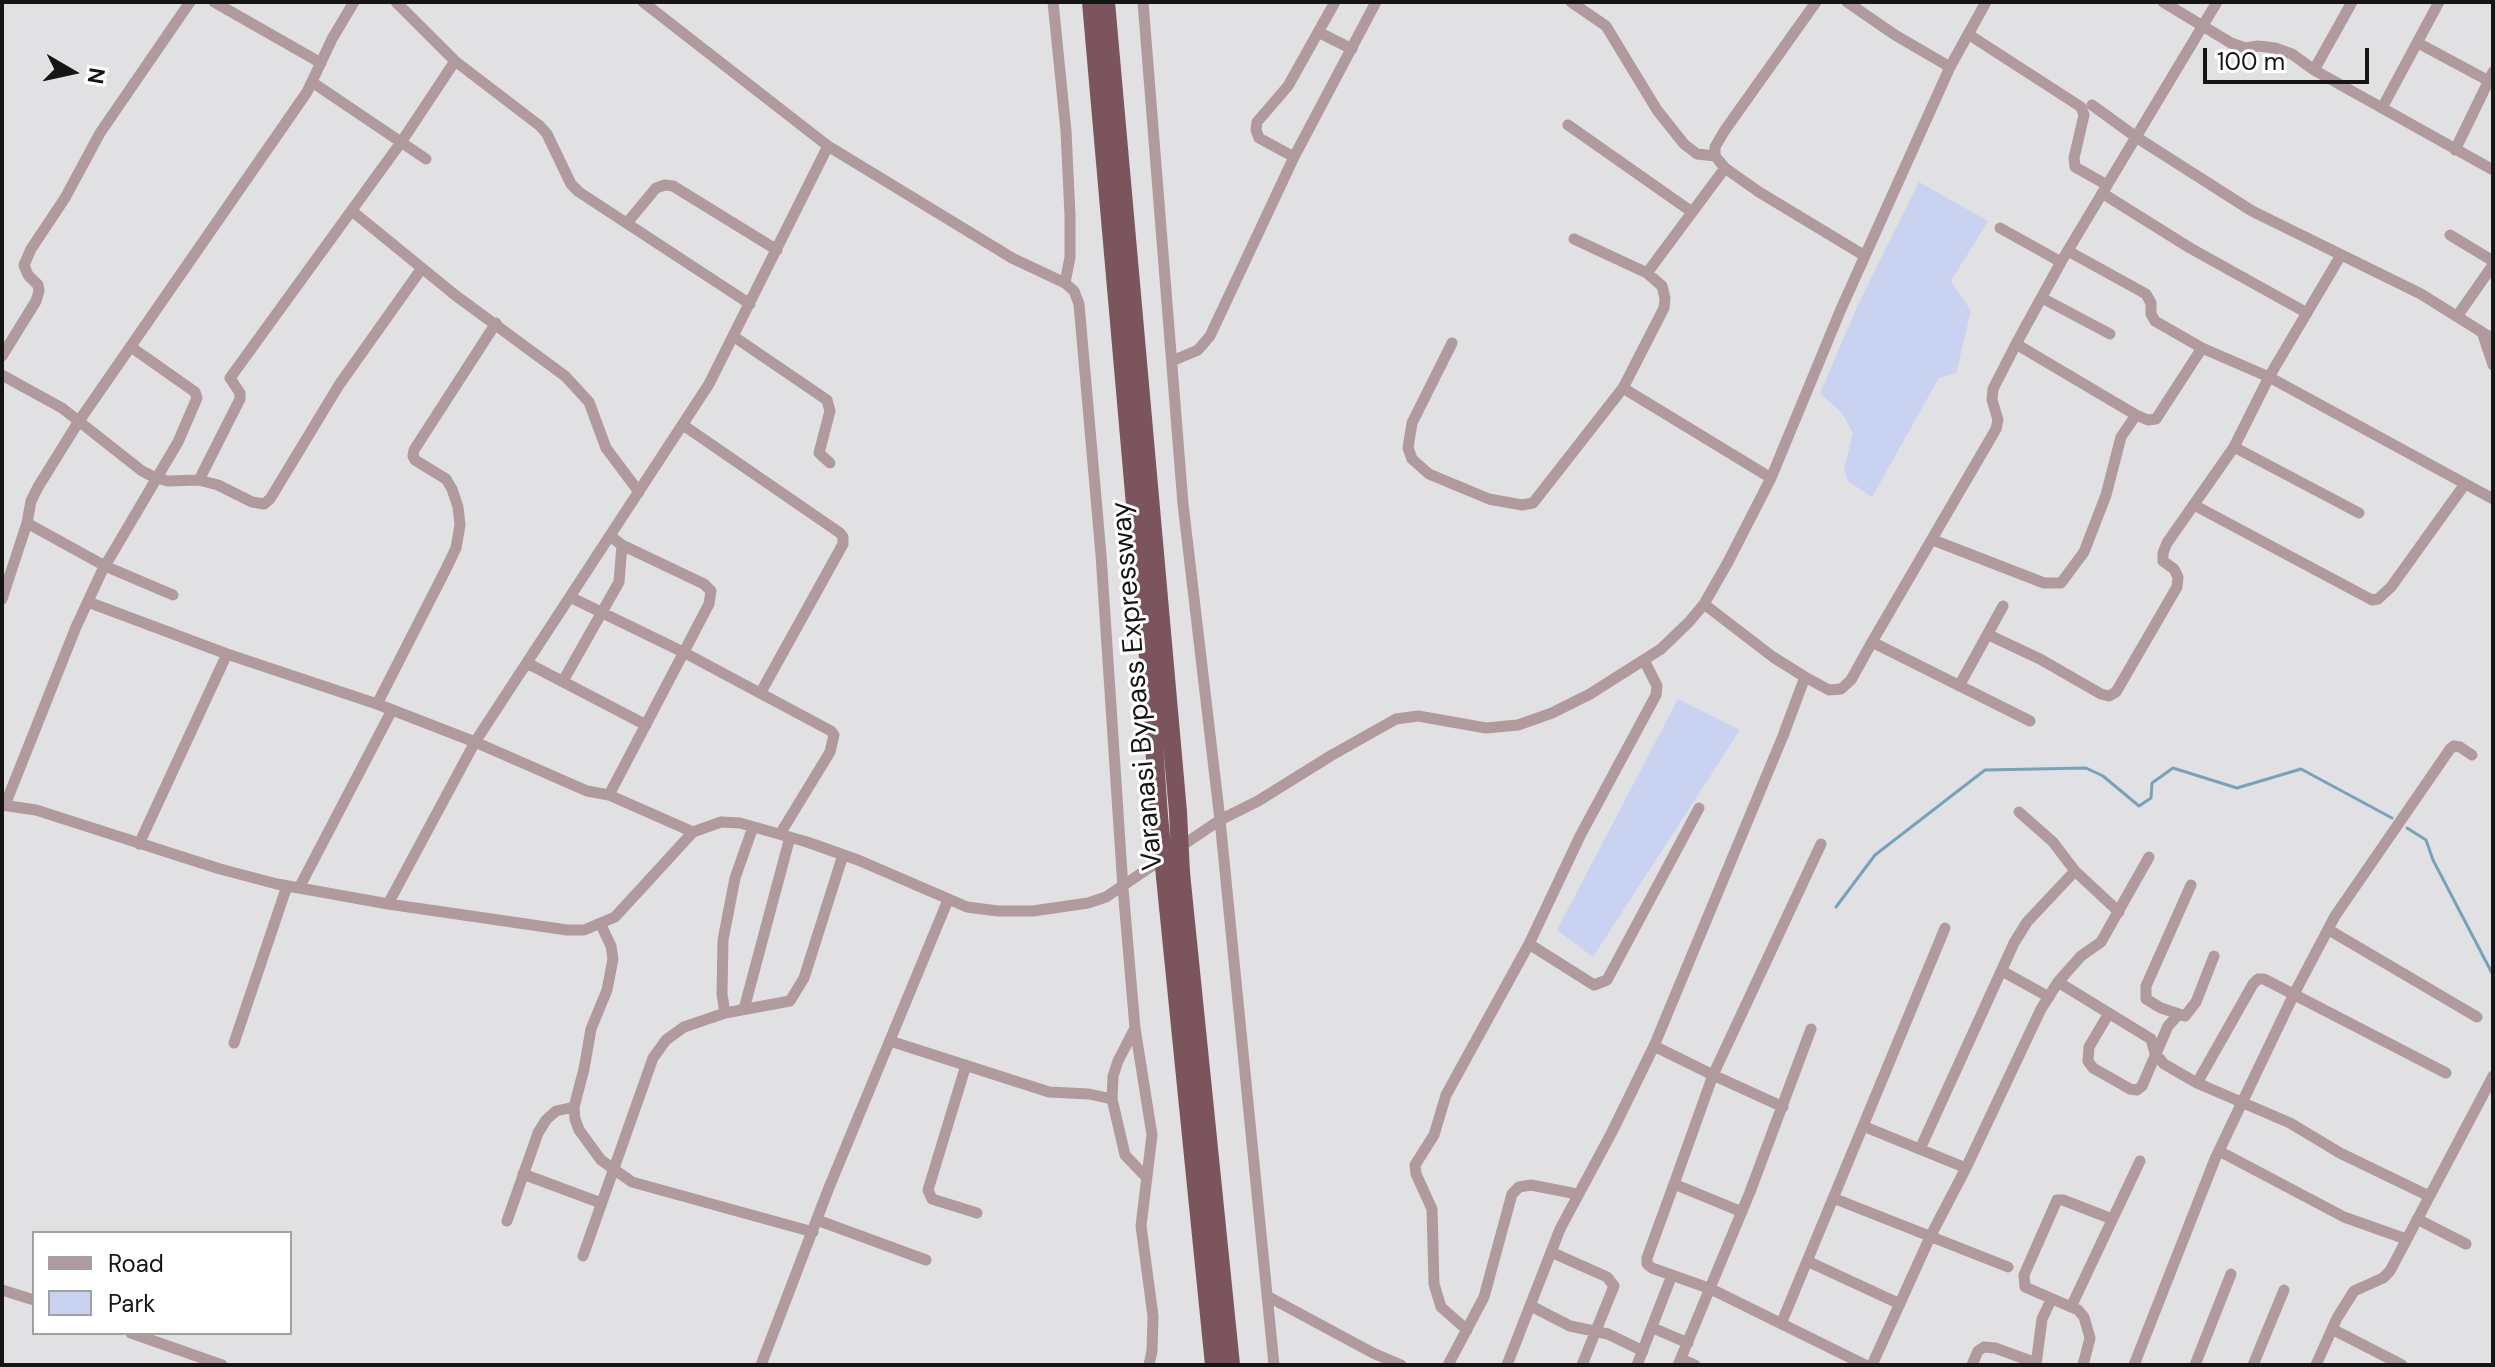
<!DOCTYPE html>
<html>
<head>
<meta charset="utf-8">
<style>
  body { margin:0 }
  #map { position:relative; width:2495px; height:1367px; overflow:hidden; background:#e1e1e4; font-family:"DM Sans",sans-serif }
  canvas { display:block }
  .frame { position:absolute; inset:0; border:4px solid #151516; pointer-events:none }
  .legend { position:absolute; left:32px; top:1231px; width:260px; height:104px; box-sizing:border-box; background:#fff; border:2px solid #a1a1a2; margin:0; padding:10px 14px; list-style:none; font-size:24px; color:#151516 }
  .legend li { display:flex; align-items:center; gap:16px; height:40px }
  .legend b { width:40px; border:2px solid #a1a1a2 }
  .north { position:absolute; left:32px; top:32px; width:80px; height:80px; -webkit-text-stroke:6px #fff; paint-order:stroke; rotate:99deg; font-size:22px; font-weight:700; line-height:32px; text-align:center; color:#151516 }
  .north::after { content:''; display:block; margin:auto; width:28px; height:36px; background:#151516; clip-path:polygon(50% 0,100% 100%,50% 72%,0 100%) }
  .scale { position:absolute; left:2203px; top:48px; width:166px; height:36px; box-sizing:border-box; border:4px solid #151516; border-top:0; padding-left:10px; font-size:24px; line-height:28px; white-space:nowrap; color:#151516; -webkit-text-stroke:6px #fff; paint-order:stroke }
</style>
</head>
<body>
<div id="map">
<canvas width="2495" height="1367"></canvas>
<div class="frame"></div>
<ul class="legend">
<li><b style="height:10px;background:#b09a9e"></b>Road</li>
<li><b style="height:22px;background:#c9d2f0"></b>Park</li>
</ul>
<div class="north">N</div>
<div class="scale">100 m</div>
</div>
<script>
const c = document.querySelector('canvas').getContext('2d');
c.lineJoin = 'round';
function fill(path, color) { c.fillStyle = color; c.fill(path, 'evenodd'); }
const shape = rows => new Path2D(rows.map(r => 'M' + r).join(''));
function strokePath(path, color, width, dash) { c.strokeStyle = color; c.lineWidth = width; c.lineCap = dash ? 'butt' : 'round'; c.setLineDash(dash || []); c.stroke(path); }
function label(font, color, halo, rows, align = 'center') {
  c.font = font + ' "DM Sans",sans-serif'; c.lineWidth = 6; c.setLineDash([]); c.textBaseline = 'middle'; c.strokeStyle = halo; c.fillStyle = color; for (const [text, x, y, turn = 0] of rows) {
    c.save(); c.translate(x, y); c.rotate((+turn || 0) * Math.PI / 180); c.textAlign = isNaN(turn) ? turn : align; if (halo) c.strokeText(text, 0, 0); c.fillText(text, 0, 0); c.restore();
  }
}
fill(shape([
  [1919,182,1988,221,1951,281,1971,311,1956,373,1939,378,1872,497,1848,481,1844,469,1853,433,1842,413,1820,393,1857,307],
  [1678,699,1740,730,1593,957,1557,930]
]), '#c9d2f0');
strokePath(shape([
  [2407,828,2426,840,2433,860,2493,975],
  [1836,907,1875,855,1985,770,2086,768,2103,776,2139,806,2151,798,2152,783,2173,768,2237,788,2301,769,2392,818]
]), '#77a3ba', 3);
strokePath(shape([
  [214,2,321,63],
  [396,2,455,61,540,126,547,134,571,184,579,192,750,304],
  [643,2,828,146],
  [1053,2,1066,131,1070,215,1070,257,1065,283],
  [1143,2,1183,504,1220,820,1274,1365],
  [1571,2,1606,26,1657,110,1684,144,1697,154,1715,156],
  [1816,2,1725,130,1715,147,1715,156,1725,168,1759,192,1865,256],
  [1847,2,1895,35,1950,67],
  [2163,2,2231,43,2245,48,2258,46,2275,48,2292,54,2314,70],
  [2352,2,2314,70,2493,170],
  [1318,32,1352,49],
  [1968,34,2081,107,2084,115,2074,158,2075,167,2107,185],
  [2418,43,2489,81],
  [312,82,426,159],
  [2092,105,2136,137,2252,211,2421,294,2493,339],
  [2382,108,2439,2],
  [1568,125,1692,212],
  [2455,150,2493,72],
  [1294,157,1259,138,1256,130,1257,122,1288,86,1335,2],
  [2102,193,2190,248,2307,313],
  [352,211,455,295,565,376,589,402,606,448,639,492],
  [627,223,656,188,665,185,673,186,777,250],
  [2000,228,2061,262],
  [2450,235,2493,261],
  [2068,251,2146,294,2151,303,2151,314,2155,321,2202,348,2269,377,2234,447,2359,513],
  [2341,255,2269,377,2493,499],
  [1647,273,1725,168],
  [2042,298,2110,334],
  [2458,315,2493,265],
  [2482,332,2493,365],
  [733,336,827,400,830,411,819,453,830,463],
  [1452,343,1412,423,1408,448,1412,459,1429,474,1489,499,1522,505,1533,503,1623,388,1664,308,1665,298,1662,286,1647,273,1574,239],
  [2016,344,2136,415],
  [2,356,36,301,39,291,38,285,28,275,24,265,31,249,65,198,100,133,190,2],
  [1172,361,1198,350,1210,336,1294,157,1376,2],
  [2,375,62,408,142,471,156,478,168,481,199,480,218,485,252,502,264,504,270,499,339,385,422,268],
  [1623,388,1771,478],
  [683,425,840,533,843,537,843,544,761,692],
  [199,480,240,399,240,393,230,378,402,141,455,61],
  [2194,505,2372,600,2378,599,2391,587,2465,484],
  [27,523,105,566,173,595],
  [610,536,622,545,704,584,711,591,709,604,609,795,693,832],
  [1933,540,2044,583,2061,583,2084,552,2106,495,2121,437,2136,415,2148,420,2156,419,2202,348],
  [570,597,685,653,831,731,834,735,830,752,780,834],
  [2,599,27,523,31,501,38,487,79,421,307,92,332,39,354,2],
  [88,602,227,654,377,704,475,742,587,791,609,795],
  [1704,604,1773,657,1805,677,1783,736,1654,1046,1713,1075,1674,1184,1742,1212],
  [1989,635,2040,659,2101,694,2109,696,2116,692,2177,587,2178,577,2174,569,2163,561,2163,553,2167,543,2234,447],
  [1872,642,1996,429,1998,420,1992,400,1993,389,2016,344,2061,262,2217,2],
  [527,663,646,725],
  [1805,677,1829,690,1841,689,1851,680,1872,642,2030,721],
  [563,681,619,582,622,545],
  [1959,686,2003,606],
  [377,704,446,569,456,548,460,525,458,507,452,489,446,479,415,460,413,456,414,450,496,323],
  [2,805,36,810,220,869,277,884,388,904,567,930,584,930,615,917,693,832,721,822,740,823,807,842,858,860,967,907,998,911,1033,911,1088,903,1106,897,1220,820,1258,801,1332,755,1396,719,1418,716,1486,728,1518,725,1552,713,1590,694,1661,649,1689,622,1704,604,1728,562,1771,478,1841,309,1950,67,1986,2],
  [5,805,76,627,102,571,178,442,197,398,195,392,131,347],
  [2019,812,2053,842,2075,871,2119,912],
  [139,844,227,654],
  [2191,885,2146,986,2146,999,2161,1008,2185,1016,2196,1002,2214,956],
  [299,888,392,710],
  [388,904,475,742,709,384,828,146,1012,258,1065,283,1074,291,1079,304,1101,555,1123,888,1135,1028,1152,1135,1141,1226,1153,1316,1152,1351,1149,1365],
  [601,925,611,946,613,959,607,990,591,1029,584,1069,574,1107,575,1119,579,1130,601,1160,632,1182,813,1232],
  [2329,930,2477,1017],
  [1529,944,1594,985,1607,980,1699,808],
  [2002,971,2049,997],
  [2058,982,2151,1039,2155,1053,2164,1064,2197,1083,2290,1123,2340,1153,2429,1196],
  [744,1009,790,837],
  [725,1013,722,994,723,940,735,878,753,827],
  [2109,1013,2089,1047,2088,1061,2093,1068,2130,1089,2137,1090,2142,1086,2168,1026,2178,1015],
  [1135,1028,1118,1061,1113,1076,1112,1099,1125,1155,1146,1177],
  [890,1041,1049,1092,1089,1094,1112,1099],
  [234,1043,287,886],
  [966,1065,928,1190,932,1199,977,1213],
  [2197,1083,2253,984,2258,979,2264,979,2446,1073],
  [1783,1107,1713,1075,1821,844],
  [1863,1126,1945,928],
  [1920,1149,2014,943,2027,922,2075,871],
  [2219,1151,2344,1217,2406,1239],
  [523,1174,601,1203],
  [1674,1184,1647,1258,1647,1264,1652,1268,1711,1289,1865,1365],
  [1833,1198,2008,1267],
  [2417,1219,2466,1244],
  [817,1220,926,1260],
  [507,1221,538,1133,546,1120,556,1111,574,1107],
  [1551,1252,1607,1277,1614,1286,1582,1365],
  [583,1256,653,1058,666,1040,684,1027,725,1013,790,1001,804,978,843,855],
  [1807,1261,1900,1304],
  [2,1290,34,1300],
  [1267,1296,1373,1353,1401,1365],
  [1531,1306,1570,1326,1608,1334,1643,1351],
  [2071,1307,2140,1161],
  [1781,1324,1863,1126,1966,1168],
  [1653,1328,1688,1343],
  [2332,1329,2402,1365],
  [1467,1330,1441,1307,1434,1284,1432,1209,1416,1174,1415,1165,1434,1135,1446,1095,1529,944,1580,836,1656,695,1657,686,1644,660],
  [131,1333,222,1365],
  [1681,1359,1695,1365],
  [761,1365,828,1190,948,900],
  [1448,1365,1484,1297,1512,1194,1519,1187,1531,1185,1577,1194],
  [1507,1365,1560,1229,1612,1132,1654,1046],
  [1637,1365,1672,1275],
  [1678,1365,1750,1192,1811,1029],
  [1872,1365,1930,1237,1966,1168,2041,1009,2058,982,2081,956,2101,942,2149,857],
  [1972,1365,1978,1351,1984,1347,1995,1348,2036,1363],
  [2036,1365,2042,1319,2051,1300],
  [2083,1365,2090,1338,2084,1317,2078,1310,2025,1287,2024,1275,2057,1200,2063,1200,2112,1219],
  [2134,1365,2215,1159,2294,994,2335,916,2450,749,2454,746,2460,747,2472,755],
  [2195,1365,2231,1274],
  [2253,1365,2284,1290],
  [2316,1365,2337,1318,2354,1291,2383,1278,2390,1271,2493,1076]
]), '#b09a9e', 11);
strokePath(shape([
  [1091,2,1146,631,1159,816],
  [1106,2,1178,812],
  [1181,873,1231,1365],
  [1165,877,1214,1365]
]), '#7c545d', 18);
strokePath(shape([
  [1178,812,1181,873],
  [1159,816,1165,877]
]), '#7c545d', 18);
label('28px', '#151516', '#fff', [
  ["Varanasi Bypass Expressway",1138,686,-95]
]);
</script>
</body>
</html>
